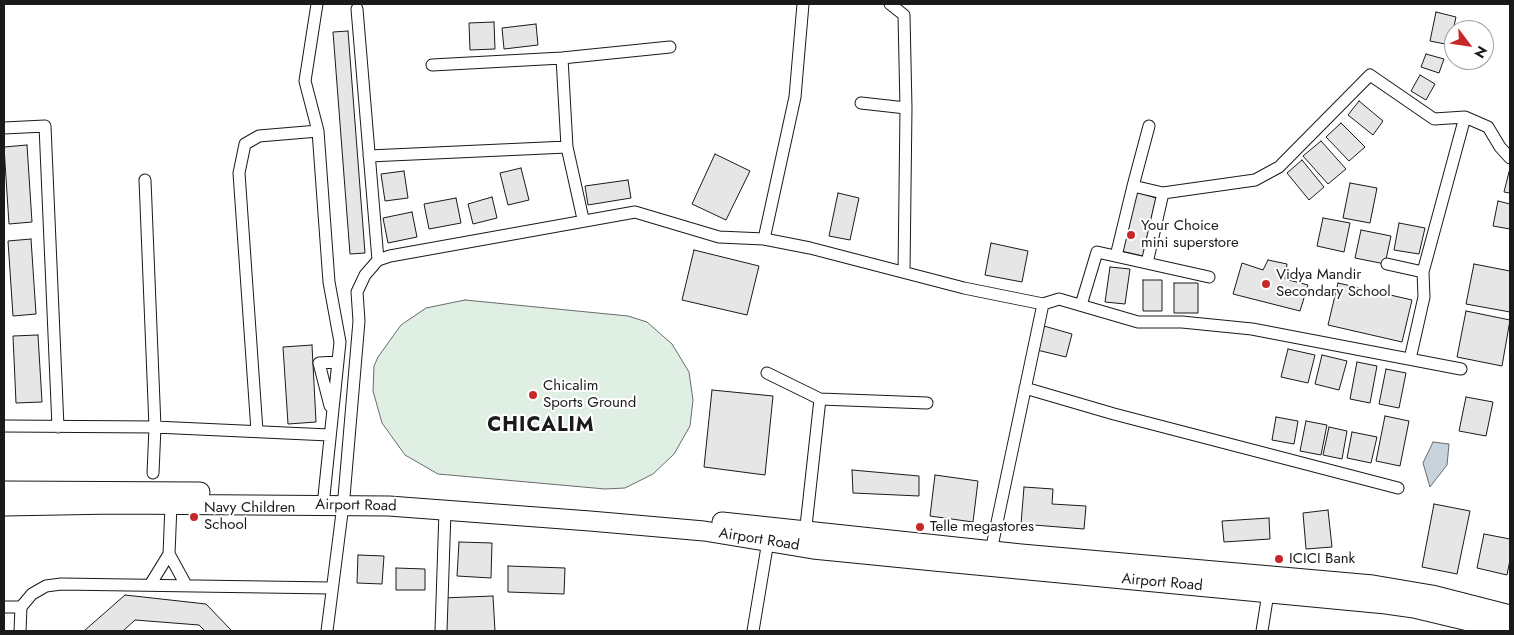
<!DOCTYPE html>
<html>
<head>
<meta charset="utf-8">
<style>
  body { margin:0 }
  #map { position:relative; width:1514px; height:635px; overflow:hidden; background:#fff; font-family:Jost,sans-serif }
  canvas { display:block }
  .frame { position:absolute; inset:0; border:5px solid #1a1a1a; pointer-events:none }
  .north { position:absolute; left:1444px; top:20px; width:50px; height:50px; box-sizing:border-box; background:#fff; border:1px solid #a3a3a3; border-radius:50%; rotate:121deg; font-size:14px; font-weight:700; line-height:20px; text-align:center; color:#1a1a1a }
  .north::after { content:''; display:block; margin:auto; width:18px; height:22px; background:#c62828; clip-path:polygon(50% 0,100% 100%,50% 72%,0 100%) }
</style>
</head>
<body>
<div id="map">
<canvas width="1514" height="635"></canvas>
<div class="frame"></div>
<div class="north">N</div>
</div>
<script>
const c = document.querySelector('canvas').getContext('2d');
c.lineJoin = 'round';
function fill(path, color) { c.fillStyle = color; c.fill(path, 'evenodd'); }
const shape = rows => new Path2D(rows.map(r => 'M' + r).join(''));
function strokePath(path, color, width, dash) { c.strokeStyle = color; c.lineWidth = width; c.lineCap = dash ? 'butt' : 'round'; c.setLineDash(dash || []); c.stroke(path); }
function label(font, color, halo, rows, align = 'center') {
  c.font = font + ' Jost,sans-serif'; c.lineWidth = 4; c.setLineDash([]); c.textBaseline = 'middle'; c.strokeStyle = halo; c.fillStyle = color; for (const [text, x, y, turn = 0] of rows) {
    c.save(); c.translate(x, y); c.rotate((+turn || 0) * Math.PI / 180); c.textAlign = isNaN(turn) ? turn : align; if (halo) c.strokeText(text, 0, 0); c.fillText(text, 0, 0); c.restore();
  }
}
const green = shape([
  [465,300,628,316,647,322,672,344,689,372,693,400,690,426,674,454,653,474,625,488,605,489,438,474,405,455,382,423,373,391,374,366,378,357,401,325,426,308,465,300]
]);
fill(green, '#e0efe3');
strokePath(green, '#6a6a6a', 1);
const water = shape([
  [1433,442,1449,444,1447,465,1430,487,1423,463,1433,442]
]);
fill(water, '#c6d2dc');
strokePath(water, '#6a6a6a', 1);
const building = shape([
  [1436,12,1456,17,1450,45,1430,41,1436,12],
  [494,22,495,49,470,50,469,23,494,22],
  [536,24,538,45,504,49,502,28,536,24],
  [348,31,365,253,350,254,333,32,348,31],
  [1426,54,1444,59,1439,73,1421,67,1426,54],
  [1420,75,1435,84,1426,100,1411,91,1420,75],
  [1359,101,1383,121,1373,135,1348,115,1359,101],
  [1341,123,1365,147,1349,161,1326,137,1341,123],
  [1321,141,1346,169,1328,184,1303,156,1321,141],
  [27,145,32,222,9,224,4,147,27,145],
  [715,154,750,171,726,220,692,204,715,154],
  [1302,160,1324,187,1309,200,1287,173,1302,160],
  [521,168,529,200,508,205,500,173,521,168],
  [404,171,408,198,385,201,381,174,404,171],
  [1509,172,1510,172,1510,193,1504,192,1509,172],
  [628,180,631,198,588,205,585,186,628,180],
  [1350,183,1377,188,1370,223,1343,218,1350,183],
  [1137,192,1156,198,1143,256,1121,251,1137,192],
  [838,193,859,198,850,240,829,236,838,193],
  [492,197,497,218,473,224,468,204,492,197],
  [456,198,461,223,429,229,424,204,456,198],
  [1498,201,1510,204,1510,229,1493,226,1498,201],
  [412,212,417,237,388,243,383,218,412,212],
  [1323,218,1350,223,1344,252,1317,246,1323,218],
  [1399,223,1425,228,1419,254,1394,250,1399,223],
  [1361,230,1391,236,1385,264,1355,258,1361,230],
  [31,239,36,314,13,316,8,241,31,239],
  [991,243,1028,251,1022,282,985,275,991,243],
  [694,250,759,266,747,315,682,300,694,250],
  [1268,260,1287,264,1285,279,1308,285,1300,311,1233,294,1242,263,1263,270,1268,260],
  [1474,264,1510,271,1510,312,1466,304,1474,264],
  [1110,267,1130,269,1125,304,1105,302,1110,267],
  [1143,280,1162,280,1162,311,1143,311,1143,280],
  [1174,283,1198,283,1198,313,1174,313,1174,283],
  [1338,283,1412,300,1402,342,1328,325,1338,283],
  [1466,311,1510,320,1502,366,1457,357,1466,311],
  [1044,326,1072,334,1066,357,1037,350,1044,326],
  [38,335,42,402,16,403,13,336,38,335],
  [312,345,316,422,288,424,283,347,312,345],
  [1288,349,1315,355,1308,383,1281,377,1288,349],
  [1322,355,1347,361,1339,390,1315,384,1322,355],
  [1357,362,1377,366,1370,403,1350,399,1357,362],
  [1386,369,1406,373,1399,408,1379,404,1386,369],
  [712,390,773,396,765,475,704,467,712,390],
  [1466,397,1493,402,1486,436,1459,431,1466,397],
  [1385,416,1409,421,1400,466,1376,461,1385,416],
  [1276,417,1298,421,1294,444,1272,440,1276,417],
  [1306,421,1327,425,1321,455,1300,451,1306,421],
  [1329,427,1347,431,1342,459,1323,455,1329,427],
  [1352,432,1377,437,1371,463,1347,458,1352,432],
  [852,470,919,476,919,496,853,493,852,470],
  [935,475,978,481,973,522,930,516,935,475],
  [1024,487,1053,489,1052,504,1086,506,1084,529,1021,524,1024,487],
  [1434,504,1470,511,1457,574,1422,567,1434,504],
  [1328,510,1332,547,1306,549,1303,513,1328,510],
  [1269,518,1270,539,1224,542,1222,521,1269,518],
  [1484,534,1510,539,1510,560,1507,575,1477,568,1484,534],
  [459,542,492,543,491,578,457,576,459,542],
  [358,555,384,556,382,584,357,583,358,555],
  [508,566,565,568,564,594,508,592,508,566],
  [396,568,425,569,425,590,396,590,396,568],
  [125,595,206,604,232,631,205,631,199,625,135,620,123,631,84,631,125,595],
  [493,596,495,631,444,631,442,598,493,596]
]);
fill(building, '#e6e6e6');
strokePath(building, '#1a1a1a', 1);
const minor = shape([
  [317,4,305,81,318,131,329,282,340,342,324,496],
  [890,4,904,15,906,108,904,272],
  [357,9,378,260],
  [562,58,670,47],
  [432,65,562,58,567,147,583,219],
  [861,103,906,108],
  [4,128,45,126,58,427],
  [369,156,567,147],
  [145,180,155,427,153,473],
  [1133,186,1149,126],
  [1163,193,1255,180,1279,167,1370,75,1434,119,1465,117,1488,127,1500,147,1510,158],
  [764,239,795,97,803,4],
  [1116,256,1133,186,1163,193,1147,263],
  [1387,264,1423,272],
  [1081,305,1097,252,1209,277],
  [1410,359,1424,297,1423,272,1465,117],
  [767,373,820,399,927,403],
  [1025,388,1114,414,1398,488],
  [330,406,319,363,338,362],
  [4,426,155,427,329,435],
  [257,431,239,173,245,144,259,136,318,131],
  [805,535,820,399],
  [991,551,1043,304,1059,299,1138,322,1182,322,1252,329,1461,369],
  [169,554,186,585],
  [150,585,169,554,171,505],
  [4,607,21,607],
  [20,631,21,607,32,594,46,586,61,584,331,588],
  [327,631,344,497,359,321,357,292,365,275,378,260,390,256,635,212,719,237,764,239,810,248,964,288,1043,304],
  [441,631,445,511],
  [753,631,768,541],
  [1262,631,1269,587]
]);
const trunk = shape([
  [4,491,200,492],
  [4,506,115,504,389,506,590,521,704,531,813,549,934,561,1386,604,1414,608,1510,631],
  [722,522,1021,554,1373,585,1432,595,1510,615]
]);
strokePath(minor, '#1a1a1a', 13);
strokePath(trunk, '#1a1a1a', 21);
strokePath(minor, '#fff', 11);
strokePath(trunk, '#fff', 19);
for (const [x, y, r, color] of [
  [1131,235,5,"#c62828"],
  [1266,284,5,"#c62828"],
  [533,395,5,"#c62828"],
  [194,517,5,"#c62828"],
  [920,527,5,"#c62828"],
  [1279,559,5,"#c62828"]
]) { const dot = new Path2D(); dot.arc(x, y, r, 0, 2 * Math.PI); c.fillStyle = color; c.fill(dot); strokePath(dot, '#fff', 2); }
label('15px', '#1a1a1a', '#fff', [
  ["Your Choice",1141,226],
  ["mini superstore",1141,243],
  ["Vidya Mandir",1276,275],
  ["Secondary School",1276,292],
  ["Chicalim",543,386],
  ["Sports Ground",543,403],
  ["Navy Children",204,508],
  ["School",204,525],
  ["Telle megastores",930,527],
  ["ICICI Bank",1289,559]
], 'left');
label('15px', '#1a1a1a', '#fff', [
  ["Airport Road",356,506,1],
  ["Airport Road",759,540,9],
  ["Airport Road",1162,583,5]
]);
c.letterSpacing = '1px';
label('bold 20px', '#1a1a1a', '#fff', [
  ["CHICALIM",541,426]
]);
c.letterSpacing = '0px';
</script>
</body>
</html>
